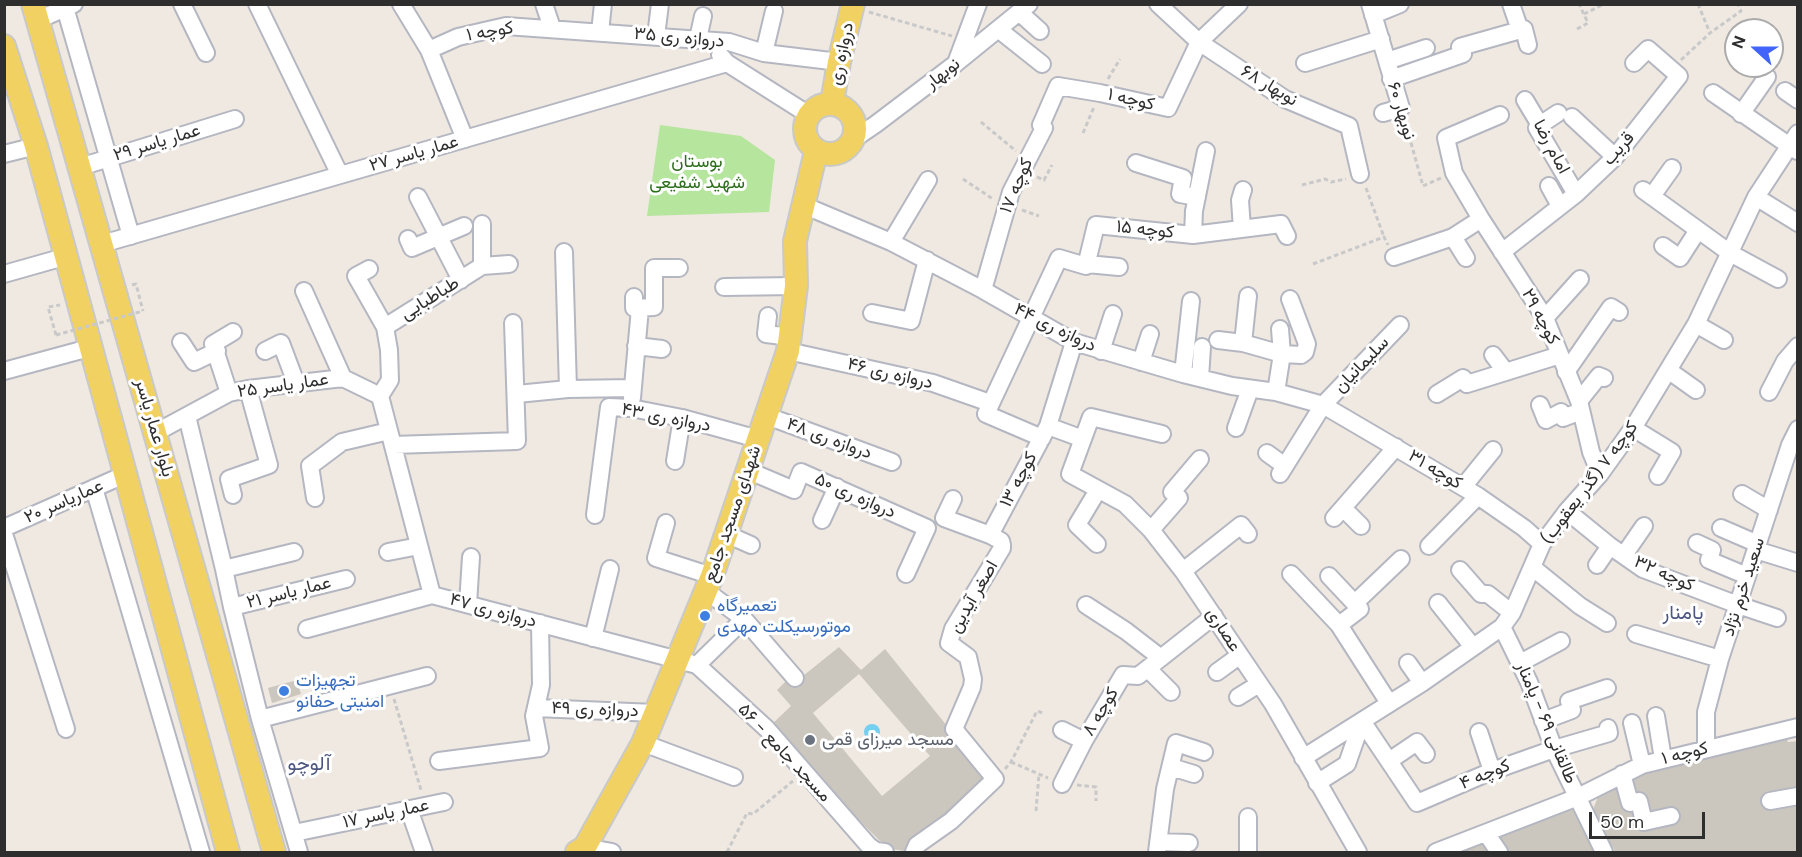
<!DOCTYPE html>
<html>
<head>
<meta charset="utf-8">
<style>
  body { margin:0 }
  #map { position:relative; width:1802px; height:857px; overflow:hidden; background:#efe9e1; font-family:"DM Sans",sans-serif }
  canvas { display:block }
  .frame { position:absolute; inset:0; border:6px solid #2e2e2e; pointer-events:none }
  .north { position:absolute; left:1724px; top:18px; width:60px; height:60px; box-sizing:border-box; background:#fff; border:2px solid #ababab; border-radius:50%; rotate:291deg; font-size:16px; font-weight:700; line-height:24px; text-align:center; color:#2e2e2e }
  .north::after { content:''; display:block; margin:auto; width:21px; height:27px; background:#4264fb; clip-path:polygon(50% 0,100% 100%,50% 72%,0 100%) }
  .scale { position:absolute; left:1589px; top:812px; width:116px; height:27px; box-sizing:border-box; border:3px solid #2e2e2e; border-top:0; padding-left:8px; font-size:18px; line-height:21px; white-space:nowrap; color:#2e2e2e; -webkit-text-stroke:4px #fff; paint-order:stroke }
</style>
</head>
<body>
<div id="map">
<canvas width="1802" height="857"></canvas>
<div class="frame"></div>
<div class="north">N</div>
<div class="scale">50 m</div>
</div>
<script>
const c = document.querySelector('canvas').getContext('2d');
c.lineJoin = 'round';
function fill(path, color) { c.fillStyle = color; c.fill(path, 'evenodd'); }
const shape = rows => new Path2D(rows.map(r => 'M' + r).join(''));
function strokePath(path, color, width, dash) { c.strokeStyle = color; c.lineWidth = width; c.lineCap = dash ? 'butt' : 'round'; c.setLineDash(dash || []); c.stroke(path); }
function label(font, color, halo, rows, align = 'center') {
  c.font = font + ' "DM Sans",Vazirmatn,sans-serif'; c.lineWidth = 6; c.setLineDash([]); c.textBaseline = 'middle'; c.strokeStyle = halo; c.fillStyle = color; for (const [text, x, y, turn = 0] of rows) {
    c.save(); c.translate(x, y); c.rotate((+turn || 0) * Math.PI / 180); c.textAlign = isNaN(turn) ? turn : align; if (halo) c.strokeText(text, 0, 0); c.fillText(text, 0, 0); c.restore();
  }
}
fill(shape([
  [660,125,741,136,775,160,769,212,647,216]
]), '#b6e59e');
fill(shape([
  '864 732a8 8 0 1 1 16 0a8 8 0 1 1-16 0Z'
]), '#75cff0');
fill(shape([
  [839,647,861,670,885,649,989,778,948,815,912,841,904,851,887,848,856,817,850,818,772,724,791,706,777,690,789,678,793,684],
  [859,674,930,756,882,796,813,713],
  [297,680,301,694,272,703,268,688],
  [1786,736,1788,742,1798,741,1798,794,1768,798,1769,804,1798,800,1798,852,1615,852,1613,847,1610,848,1602,832,1604,831,1592,812,1601,789,1621,782,1629,804,1638,803,1644,825,1672,818,1671,814,1645,821,1640,799,1631,800,1624,777],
  [1569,807,1579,811,1599,852,1501,852,1491,837],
  [1488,839,1497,852,1445,852]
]), '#cbc7bf');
const minor = shape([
  [64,4,131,236],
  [182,4,206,53],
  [257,4,340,175],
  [401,4,429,50,465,139],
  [544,4,552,28],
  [1158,4,1199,42,1285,99,1349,126,1360,174],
  [1370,4,1401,108,1383,113],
  [1511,4,1520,30],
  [1019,12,1040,31],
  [1373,15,1400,4],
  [38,20,74,4],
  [998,29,1042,64],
  [600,32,603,4],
  [656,36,660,4],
  [698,39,703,16],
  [429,50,458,37,506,26,729,42,764,53,839,62],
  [764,53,774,11],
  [720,55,727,63,809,115],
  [1387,61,1426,48],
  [956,63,978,4],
  [1305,63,1381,39],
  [1391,79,1463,54,1460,47,1524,29,1528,45],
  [1785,91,1798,100],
  [1713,93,1797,151],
  [1525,100,1540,125,1537,128,1576,194],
  [1741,114,1767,77],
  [1500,115,1446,138,1454,173,1481,219,1545,318,1579,401,1591,452,1600,474],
  [1572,117,1615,157],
  [1540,125,1558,113],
  [854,139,876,124,955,64,1029,4],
  [4,154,36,146],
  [1136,163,1183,178,1180,194,1197,197],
  [80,167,235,119],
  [1549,186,1560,206],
  [1643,190,1730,253,1778,279],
  [1652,196,1672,168],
  [418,197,461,280],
  [1756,197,1798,223],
  [803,205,891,242,983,290,1074,342,1183,374,1232,386,1276,392,1323,405,1478,496,1524,528,1542,544],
  [482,224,482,266],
  [1242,229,1240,200,1243,190],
  [1193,235,1194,211,1206,151],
  [1453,237,1466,258],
  [408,239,412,248,464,226],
  [891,242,928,180],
  [102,244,727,63],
  [1663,246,1680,258,1698,230],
  [564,252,568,389],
  [1502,252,1576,194,1615,157,1679,76,1648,49,1634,63],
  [1394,257,1453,237,1481,219],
  [1087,264,1119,267],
  [369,269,356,276,385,327],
  [4,274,64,257],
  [724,287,796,286],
  [983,290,1011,192,1044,128,1041,125,1058,86,1100,93,1168,108,1199,42,1239,4],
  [304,291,343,378],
  [634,297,634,308,654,307,654,268,679,268],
  [872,313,911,321,927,260],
  [768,316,766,334,791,337],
  [1545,318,1580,279],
  [1696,324,1724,340],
  [1218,340,1243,343,1282,354,1301,355,1305,352,1307,344,1290,299],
  [181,342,194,362,217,351],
  [1243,343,1248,296],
  [636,346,662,349],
  [265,351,281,343,296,383],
  [788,351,933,383,990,403],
  [1101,351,1113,314],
  [1493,355,1506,372],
  [1141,362,1150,334],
  [1668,370,1696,390],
  [4,371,89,348],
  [1566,372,1611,307,1619,312],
  [1183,374,1191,301],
  [1200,378,1202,347],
  [1276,392,1282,354,1280,329],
  [1769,392,1785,361,1798,346],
  [229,393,213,344,233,332],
  [517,394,568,389,632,388],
  [1437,394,1463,378,1467,384,1560,355],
  [380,396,390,380,389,350,385,327,482,266,509,264],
  [380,396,432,595],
  [632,398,640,308],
  [1579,401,1599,376,1604,378],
  [1540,405,1546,420,1561,412,1563,418,1581,411],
  [187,416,224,569,232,607,260,719,299,852],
  [767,416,892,462],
  [1048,426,1083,439],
  [1236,428,1250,389],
  [1633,428,1672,452,1658,476],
  [155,433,229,393,248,389,343,378,380,396],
  [1162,434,1091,417,1070,474,1125,504,1151,530,1183,571,1273,704,1358,852],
  [1042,438,986,414,1059,258,1086,266,1096,225,1193,235,1281,224,1287,236],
  [393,445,517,441,513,323],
  [1267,453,1285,466],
  [675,461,682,418],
  [747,470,794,490,801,472,927,528,906,574],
  [1280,474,1323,405,1400,325],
  [1463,487,1493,450],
  [94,488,201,852],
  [1742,494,1769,510],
  [233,495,229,479,269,465,248,389],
  [315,498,310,466,342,442,389,431],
  [1343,508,1361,526],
  [1567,511,1610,546,1643,569,1738,605,1777,618],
  [595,515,609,407,631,408,682,418,758,439],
  [1334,518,1396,447],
  [822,520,837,487],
  [666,523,656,558,712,576],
  [4,528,124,475],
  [1721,528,1758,544],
  [1151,530,1179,498,1172,492,1200,459],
  [4,534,66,729],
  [726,534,751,545],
  [990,535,1048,426,1074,342],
  [1697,543,1712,550,1709,560,1747,576],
  [1097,544,1077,525,1098,490],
  [1429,546,1478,496],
  [1756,550,1798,563],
  [388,552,419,546],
  [1624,555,1644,526],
  [1597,565,1610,546],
  [1532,567,1580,606,1607,623],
  [224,569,294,552],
  [1460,570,1481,594,1488,594,1512,613],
  [1183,571,1241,525,1248,534],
  [1291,574,1339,625,1389,703],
  [1329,576,1360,609,1339,625],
  [706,591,744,619,795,678],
  [1356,602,1401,559],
  [1438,603,1473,647],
  [468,604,471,557],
  [1086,605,1126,631,1161,658],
  [232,607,346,579],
  [1502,627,1529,682,1554,749,1604,852],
  [307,629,432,595,697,665,767,729,869,846,876,851,885,852],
  [1636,634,1720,659],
  [593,638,610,569],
  [1408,663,1422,683],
  [1520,663,1561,641],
  [697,665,744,619],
  [1148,669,1171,692],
  [1217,672,1239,656],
  [1238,697,1259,684],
  [536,708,655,713],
  [1656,716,1663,759],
  [260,719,427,676],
  [1362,721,1417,803,1492,771,1554,749,1609,733,1608,728],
  [1543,721,1572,710,1569,701,1607,688],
  [1632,723,1642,765],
  [1062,730,1084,741],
  [1479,732,1492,771],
  [643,743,734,777],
  [1706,748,1706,712,1720,659,1790,445,1798,429],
  [1303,758,1422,683,1502,627,1512,613,1542,544,1567,511,1600,474,1633,428,1696,324,1756,197,1798,133],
  [439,761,540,748,534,716,541,685,540,623],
  [1389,761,1417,742,1426,754],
  [1171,767,1194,774],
  [1622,774,1630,803,1639,801,1644,822,1671,816],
  [1317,783,1347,764,1362,721],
  [1062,784,1084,741,1123,675,1138,676,1214,616],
  [1770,801,1798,796],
  [409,809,424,852],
  [1248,817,1248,852],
  [294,833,444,802],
  [1486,833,1499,852],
  [1159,842,1189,843],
  [585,847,612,852],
  [914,852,917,845,951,821,995,779,954,729,972,687,973,679,968,657,949,643,953,629,1002,548,1002,545,1001,541,990,535,944,518,953,499],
  [1157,852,1165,789,1176,743,1204,752],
  [1436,852,1578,797,1642,765,1798,727]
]);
const major = shape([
  [33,4,274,852],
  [4,46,36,146,228,852],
  [832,103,839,62,853,4],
  '805 129a25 25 0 1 1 50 0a25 25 0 1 1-50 0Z',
  [577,852,585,847,643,743,712,576,788,351,796,286,795,241,816,151]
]);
strokePath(minor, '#b4b7c1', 20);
strokePath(major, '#c9c9c9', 26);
strokePath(shape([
  [1698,4,1710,33],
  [869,12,952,36],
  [1584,14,1604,4],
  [1577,29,1588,23,1579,4],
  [1681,60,1710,33,1741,11,1738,4],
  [1108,79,1120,59],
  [1405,121,1423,186,1441,178],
  [981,122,1016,151],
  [1083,133,1094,107],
  [1037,177,1044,180,1052,165],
  [963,179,993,199],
  [1302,185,1325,179,1331,182,1346,179],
  [1366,188,1384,237],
  [1022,210,1039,216],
  [1313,264,1384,237,1388,245],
  [132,285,136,284,143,311],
  [56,335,48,307,60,305],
  [394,699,421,790],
  [1011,762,1048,778],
  [1005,769,1011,762,1037,711,1043,713],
  [1077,785,1096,787,1096,801],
  [1036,811,1039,774],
  [727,852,747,813,753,814,793,781]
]), '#c9c9c9', 3, [4.5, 3]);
strokePath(minor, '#fff', 16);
strokePath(major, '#f2d163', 22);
strokePath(shape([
  [56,335,143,311]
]), '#c9c9c9', 3, [4.5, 3]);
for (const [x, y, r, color] of [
  [705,616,6,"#3f7fe0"],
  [284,691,6,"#3f7fe0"],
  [810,740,6,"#6b7280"]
]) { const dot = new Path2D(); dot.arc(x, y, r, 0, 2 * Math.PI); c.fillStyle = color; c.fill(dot); strokePath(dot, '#fff', 2); }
label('18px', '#2e2e2e', '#fff', [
  ["کوچه ۱",490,32,-10],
  ["دروازه ری ۳۵",679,38,5],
  ["دروازه ری",842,54,-78],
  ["نوبهار",943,74,-38],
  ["نوبهار ۶۸",1269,86,31],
  ["کوچه ۱",1131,100,13],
  ["نوبهار ۶۰",1401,111,73],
  ["عمار یاسر ۲۹",157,143,-17],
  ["امام رضا",1551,147,62],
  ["قریب",1619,149,-49],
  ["عمار یاسر ۲۷",414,154,-16],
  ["کوچه ۱۷",1017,186,-67],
  ["کوچه ۱۵",1145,230,6],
  ["طباطبایی",430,299,-32],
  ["کوچه ۲۹",1540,317,62],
  ["دروازه ری ۴۴",1055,328,26],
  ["سلیمانیان",1362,365,-46],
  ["دروازه ری ۴۶",890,374,13],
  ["عمار یاسر ۲۵",283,386,-8],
  ["دروازه ری ۴۳",666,418,11],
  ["بلوار عمار یاسر",154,428,74],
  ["دروازه ری ۴۸",829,439,20],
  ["کوچه ۳۱",1435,470,31],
  ["کوچه ۱۳",1019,480,-62],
  ["کوچه ۷ (گذر یعقوب)",1590,483,-53],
  ["دروازه ری ۵۰",855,496,24],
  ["عماریاسر ۲۰",64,502,-24],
  ["شهدای مسجد جامع",733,514,-71],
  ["کوچه ۳۲",1664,574,24],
  ["سعید خرم نژاد",1744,587,-72],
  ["عمار یاسر ۲۱",289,593,-14],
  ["اصغر آیدین",974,597,-60],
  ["دروازه ری ۴۷",493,611,15],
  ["عصاری",1223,630,57],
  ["دروازه ری ۴۹",595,710,2],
  ["کوچه ۸",1101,712,-59],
  ["طالقانی ۶۹ - پامنار",1546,723,67],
  ["۵۶ - مسجد جامع",784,753,47],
  ["کوچه ۱",1685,754,-14],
  ["کوچه ۴",1485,775,-22],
  ["عمار یاسر ۱۷",386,814,-12]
]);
label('18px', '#2c6e1b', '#fff', [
  ["بوستان",697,162],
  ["شهید شفیعی",697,183]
]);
label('18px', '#366cbe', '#fff', [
  ["تعمیرگاه",717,606],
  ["موتورسیکلت مهدی",717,627],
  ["تجهیزات",296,681],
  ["امنیتی حفانو",296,702]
], 'left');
label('18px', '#5b616d', '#fff', [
  ["مسجد میرزای قمی",822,740]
], 'left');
label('20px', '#4d5680', '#fff', [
  ["پامنار",1683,614],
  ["آلوچو",309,765]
]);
</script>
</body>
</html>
